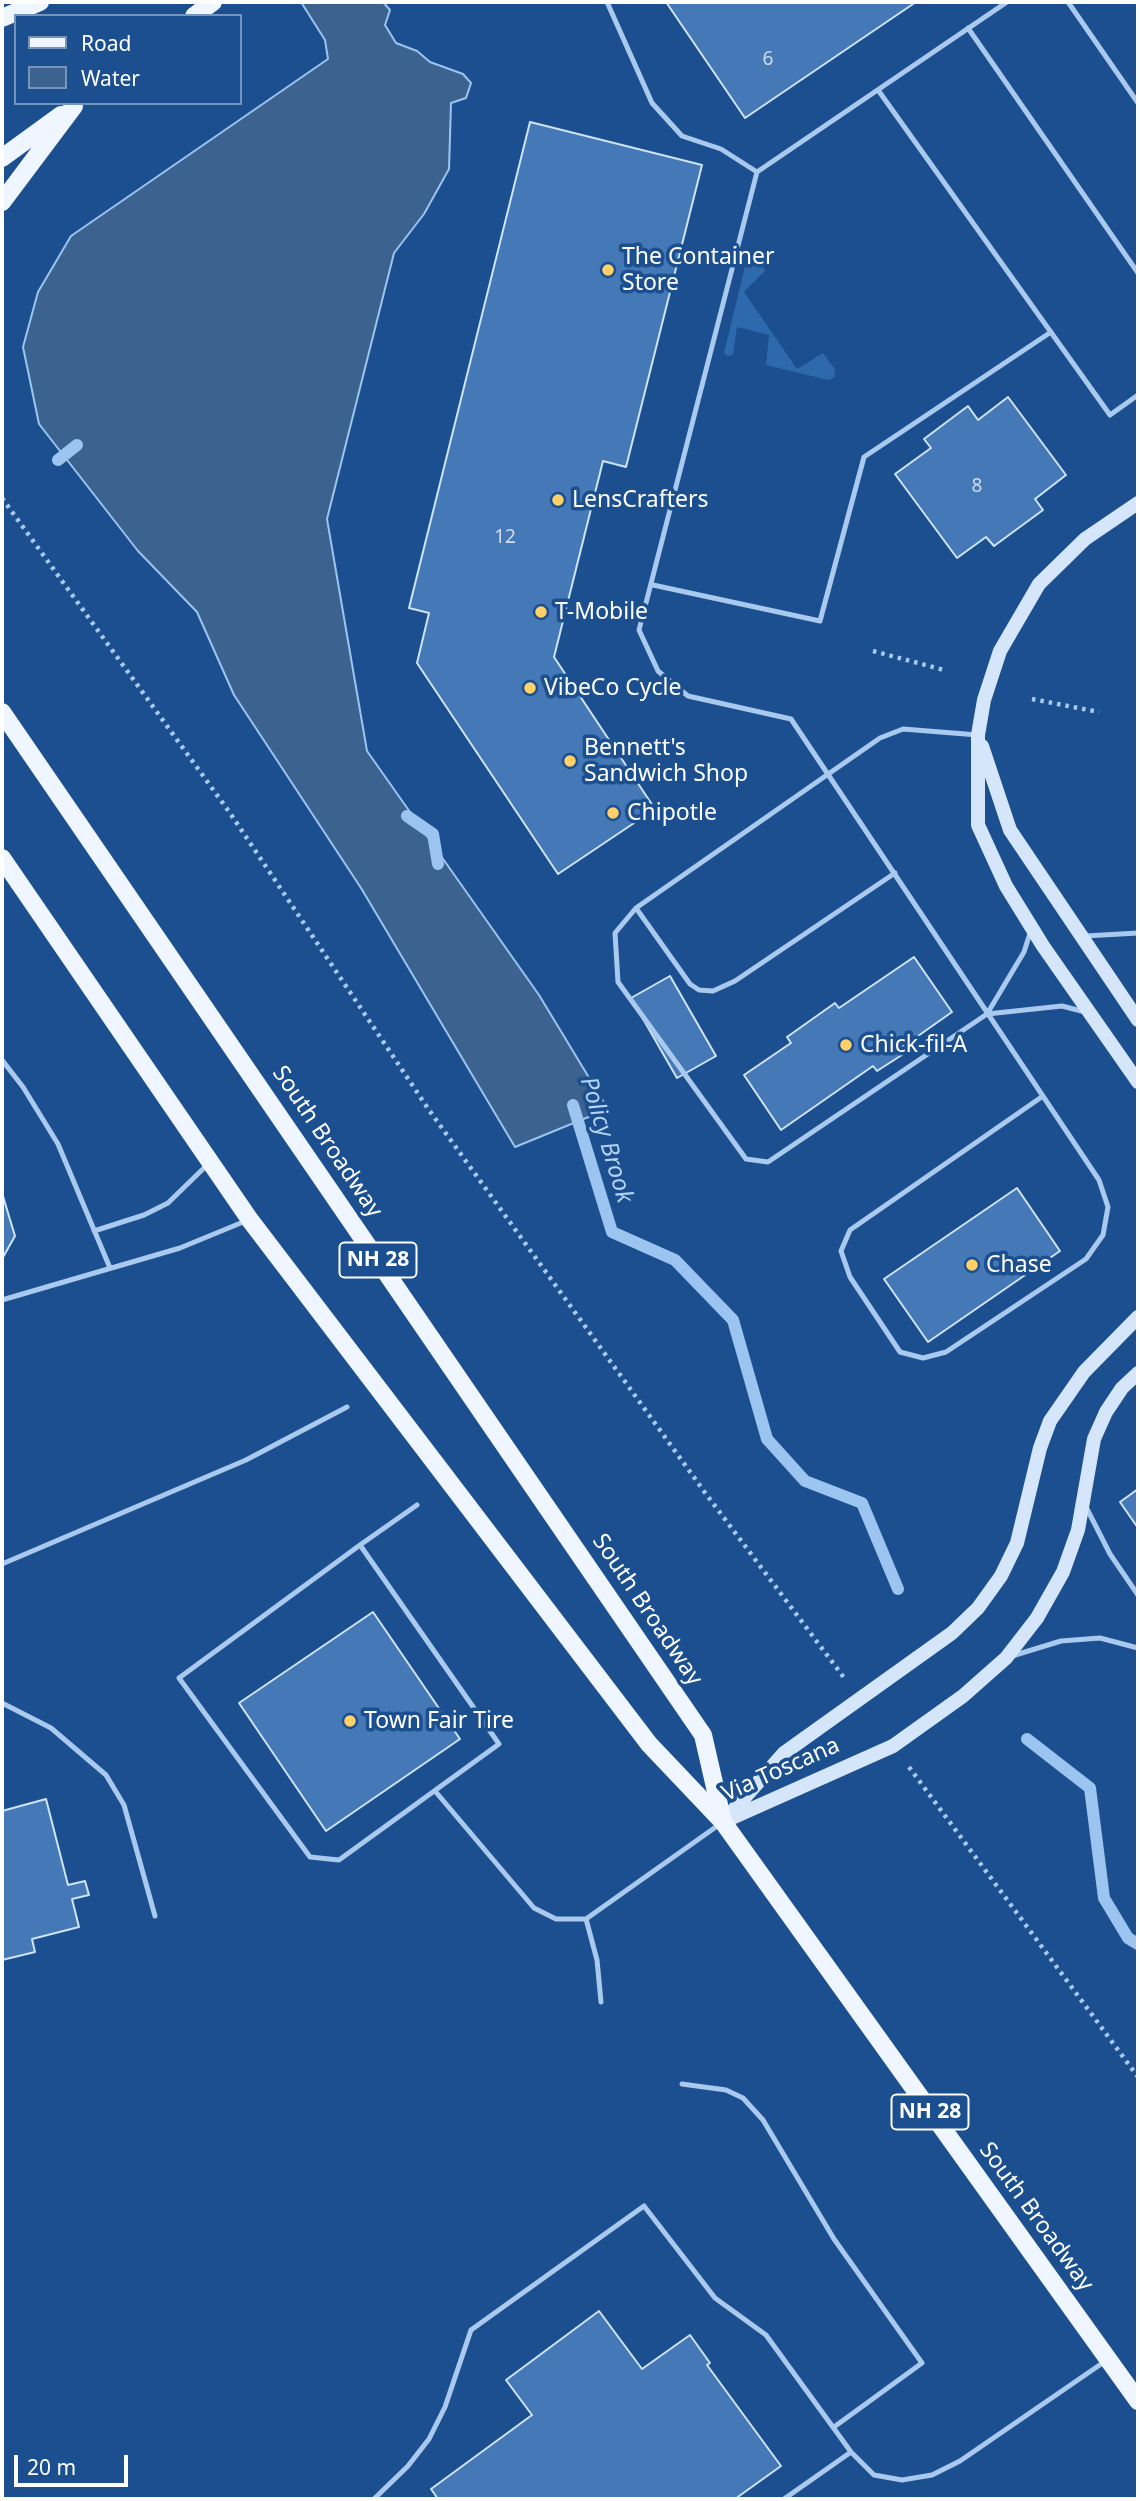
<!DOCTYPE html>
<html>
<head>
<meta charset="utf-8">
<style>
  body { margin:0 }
  #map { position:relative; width:1140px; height:2501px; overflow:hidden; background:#1b4f8f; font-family:"Noto Sans",sans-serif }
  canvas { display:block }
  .frame { position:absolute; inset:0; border:4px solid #fff; pointer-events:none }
  .legend { position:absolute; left:14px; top:14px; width:228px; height:91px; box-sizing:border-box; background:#1b4f8f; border:2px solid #7695bc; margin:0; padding:9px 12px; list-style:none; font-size:21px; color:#fff }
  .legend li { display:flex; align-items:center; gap:14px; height:35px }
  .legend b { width:35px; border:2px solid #7695bc }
  .scale { position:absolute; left:14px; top:2455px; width:114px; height:32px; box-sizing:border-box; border:4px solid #fff; border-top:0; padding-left:9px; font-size:21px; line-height:24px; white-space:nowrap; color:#fff; -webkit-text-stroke:5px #1b4f8f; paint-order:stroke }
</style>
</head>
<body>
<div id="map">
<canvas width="1140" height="2501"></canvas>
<div class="frame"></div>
<ul class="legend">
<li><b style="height:9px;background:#f0f6ff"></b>Road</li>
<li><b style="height:19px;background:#3c6290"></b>Water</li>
</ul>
<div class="scale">20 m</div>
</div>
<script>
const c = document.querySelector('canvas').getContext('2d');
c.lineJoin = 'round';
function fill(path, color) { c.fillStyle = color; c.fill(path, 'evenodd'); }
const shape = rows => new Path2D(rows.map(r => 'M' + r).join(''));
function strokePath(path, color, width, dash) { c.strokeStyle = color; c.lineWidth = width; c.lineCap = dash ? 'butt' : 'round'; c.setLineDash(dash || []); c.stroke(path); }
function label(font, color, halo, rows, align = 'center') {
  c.font = font + ' "Noto Sans",sans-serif'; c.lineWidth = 7; c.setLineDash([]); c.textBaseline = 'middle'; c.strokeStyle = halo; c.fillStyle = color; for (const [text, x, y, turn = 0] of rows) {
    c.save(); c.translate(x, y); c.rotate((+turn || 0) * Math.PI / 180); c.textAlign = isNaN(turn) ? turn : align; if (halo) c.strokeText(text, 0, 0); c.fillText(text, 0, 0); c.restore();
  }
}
fill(shape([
  [751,255,762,263,765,271,744,292,797,369,823,353,835,369,834,378,828,380,766,365,769,335,737,327,733,355,728,356,724,353,747,258]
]), '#2e69ad');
const water = shape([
  [301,2,383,2,390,10,385,25,396,43,417,51,430,62,463,74,471,83,466,98,451,103,449,169,424,214,394,253,327,519,367,751,539,995,608,1109,515,1147,361,888,234,695,197,612,138,551,39,424,23,347,38,292,71,236,328,59,325,40,301,2]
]);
fill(water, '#3c6290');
strokePath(water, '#9cc4f0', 2);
strokePath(shape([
  [58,460,77,445],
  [407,816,433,834,438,864],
  [573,1105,612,1232,675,1260,733,1320,767,1439,805,1481,862,1503,898,1589],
  [1027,1739,1090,1788,1104,1898,1128,1938,1138,1944]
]), '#9cc4f0', 12);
const building = shape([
  [666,2,916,2,745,118,666,2],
  [530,122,702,165,626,467,603,461,554,657,655,809,558,874,417,663,429,613,409,608,530,122],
  [1008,397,1066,475,1035,499,1043,510,994,546,986,537,957,558,895,474,931,448,924,439,968,406,978,420,1008,397],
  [914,957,952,1012,901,1048,905,1053,877,1071,873,1066,781,1130,744,1075,791,1043,787,1037,835,1003,839,1008,914,957],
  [670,976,716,1056,677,1078,631,998,670,976],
  [1017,1188,1060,1251,928,1342,884,1279,1017,1188],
  [2,1193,15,1236,2,1259,2,1193],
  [1138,1489,1138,1528,1120,1502,1138,1489],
  [373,1612,460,1739,326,1831,239,1703,373,1612],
  [46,1799,68,1885,85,1881,89,1895,72,1899,79,1927,32,1939,35,1952,2,1960,2,1811,46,1799],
  [599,2311,642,2369,690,2335,710,2363,707,2365,781,2466,735,2499,438,2499,431,2489,532,2415,506,2380,599,2311]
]);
fill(building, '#4478b7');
strokePath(building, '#cfe3fa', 2);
strokePath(shape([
  [2,498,230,813,429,1110,706,1494,845,1679],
  [873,651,944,670],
  [1032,699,1099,712],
  [909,1767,1138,2077]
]), '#a9c9ee', 4.5, [3.5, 5]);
strokePath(shape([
  [607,2,652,103,682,136,721,149,757,172],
  [1007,2,757,172,639,630,658,671,688,696,791,719,1099,1180,1108,1207,1103,1235,1086,1259,946,1352,923,1358,900,1352,850,1277,841,1251,850,1230,1043,1096],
  [1068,2,1138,103],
  [968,28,1138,273],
  [878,90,1110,415,1138,395],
  [653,585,820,621,864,457,1051,332],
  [978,735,903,729,880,738,636,908,615,933,618,982,746,1159,768,1162,987,1014,1024,952,1031,930],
  [636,908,690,984,699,990,713,991,735,981,895,873],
  [1085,936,1138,933],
  [987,1014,1062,1006,1085,1012],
  [2,1060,23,1087,58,1144,110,1268],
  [94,1231,144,1215,168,1203,207,1165],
  [2,1300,180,1248,248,1220],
  [1085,1505,1110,1554,1138,1595],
  [360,1545,499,1744,339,1860,310,1857,179,1678,360,1545,417,1505],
  [2,1564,246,1460,347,1407],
  [1012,1656,1061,1641,1100,1638,1138,1648],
  [2,1703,51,1728,106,1775,124,1805,155,1916],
  [435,1791,534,1908,556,1919,586,1919,720,1824],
  [586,1919,597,1960,601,2002],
  [682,2084,726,2090,743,2098,763,2120,834,2239,922,2363,834,2427],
  [374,2499,408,2466,429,2439,445,2407,471,2330,644,2206,715,2298,766,2335,851,2452,874,2475,902,2480,932,2475,960,2461,1104,2362],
  [784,2499,851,2452]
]), '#a9c9ee', 5);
strokePath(shape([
  [1138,503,1085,539,1039,584,1000,651,984,700,978,735,978,825,1006,886,1043,946,1138,1082],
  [982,746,1010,830,1138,1020],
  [727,1820,893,1746,963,1696,1006,1658,1037,1618,1063,1572,1078,1530,1094,1439,1106,1412,1122,1388,1138,1373],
  [723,1822,784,1753,952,1633,978,1608,1001,1576,1017,1543,1040,1448,1050,1421,1084,1372,1138,1317]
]), '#d6e6fa', 14);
strokePath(shape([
  [194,16,213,2],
  [2,18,40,2],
  [2,158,61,115],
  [2,202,74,106],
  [2,712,703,1735,723,1822],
  [2,858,250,1220,649,1744,723,1822,1138,2401]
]), '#f0f6ff', 18);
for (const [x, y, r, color] of [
  [608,270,7,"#ffd166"],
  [558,500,7,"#ffd166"],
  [541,612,7,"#ffd166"],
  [530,688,7,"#ffd166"],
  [570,761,7,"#ffd166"],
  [613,813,7,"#ffd166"],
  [846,1045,7,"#ffd166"],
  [972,1265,7,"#ffd166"],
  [350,1721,7,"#ffd166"]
]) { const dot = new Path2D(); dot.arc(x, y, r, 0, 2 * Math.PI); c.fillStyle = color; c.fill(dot); strokePath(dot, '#1b4f8f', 2.5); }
label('19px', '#d0dded', null, [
  ["6",768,60],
  ["8",977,487],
  ["12",505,538]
]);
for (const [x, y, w] of [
  [378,1260,77],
  [930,2112,77]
]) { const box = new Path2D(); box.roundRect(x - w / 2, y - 17.5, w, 35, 5); c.fillStyle = '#1b4f8f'; c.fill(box); strokePath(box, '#fff', 2); }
label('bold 21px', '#fff', null, [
  ["NH 28",378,1260],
  ["NH 28",930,2112]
]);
label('23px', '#fff', '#1b4f8f', [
  ["The Container",622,257],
  ["Store",622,283],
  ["LensCrafters",572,500],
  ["T-Mobile",555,612],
  ["VibeCo Cycle",544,688],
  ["Bennett's",584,748],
  ["Sandwich Shop",584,774],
  ["Chipotle",627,813],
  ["Chick-fil-A",860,1045],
  ["Chase",986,1265],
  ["Town Fair Tire",364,1721]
], 'left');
label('23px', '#fff', '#1b4f8f', [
  ["South Broadway",327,1142,56],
  ["South Broadway",647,1610,56],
  ["Via Toscana",781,1770,-24],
  ["South Broadway",1036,2217,54]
]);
label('italic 24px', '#b5d3f5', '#1b4f8f', [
  ["Policy Brook",606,1140,73]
]);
</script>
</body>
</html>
